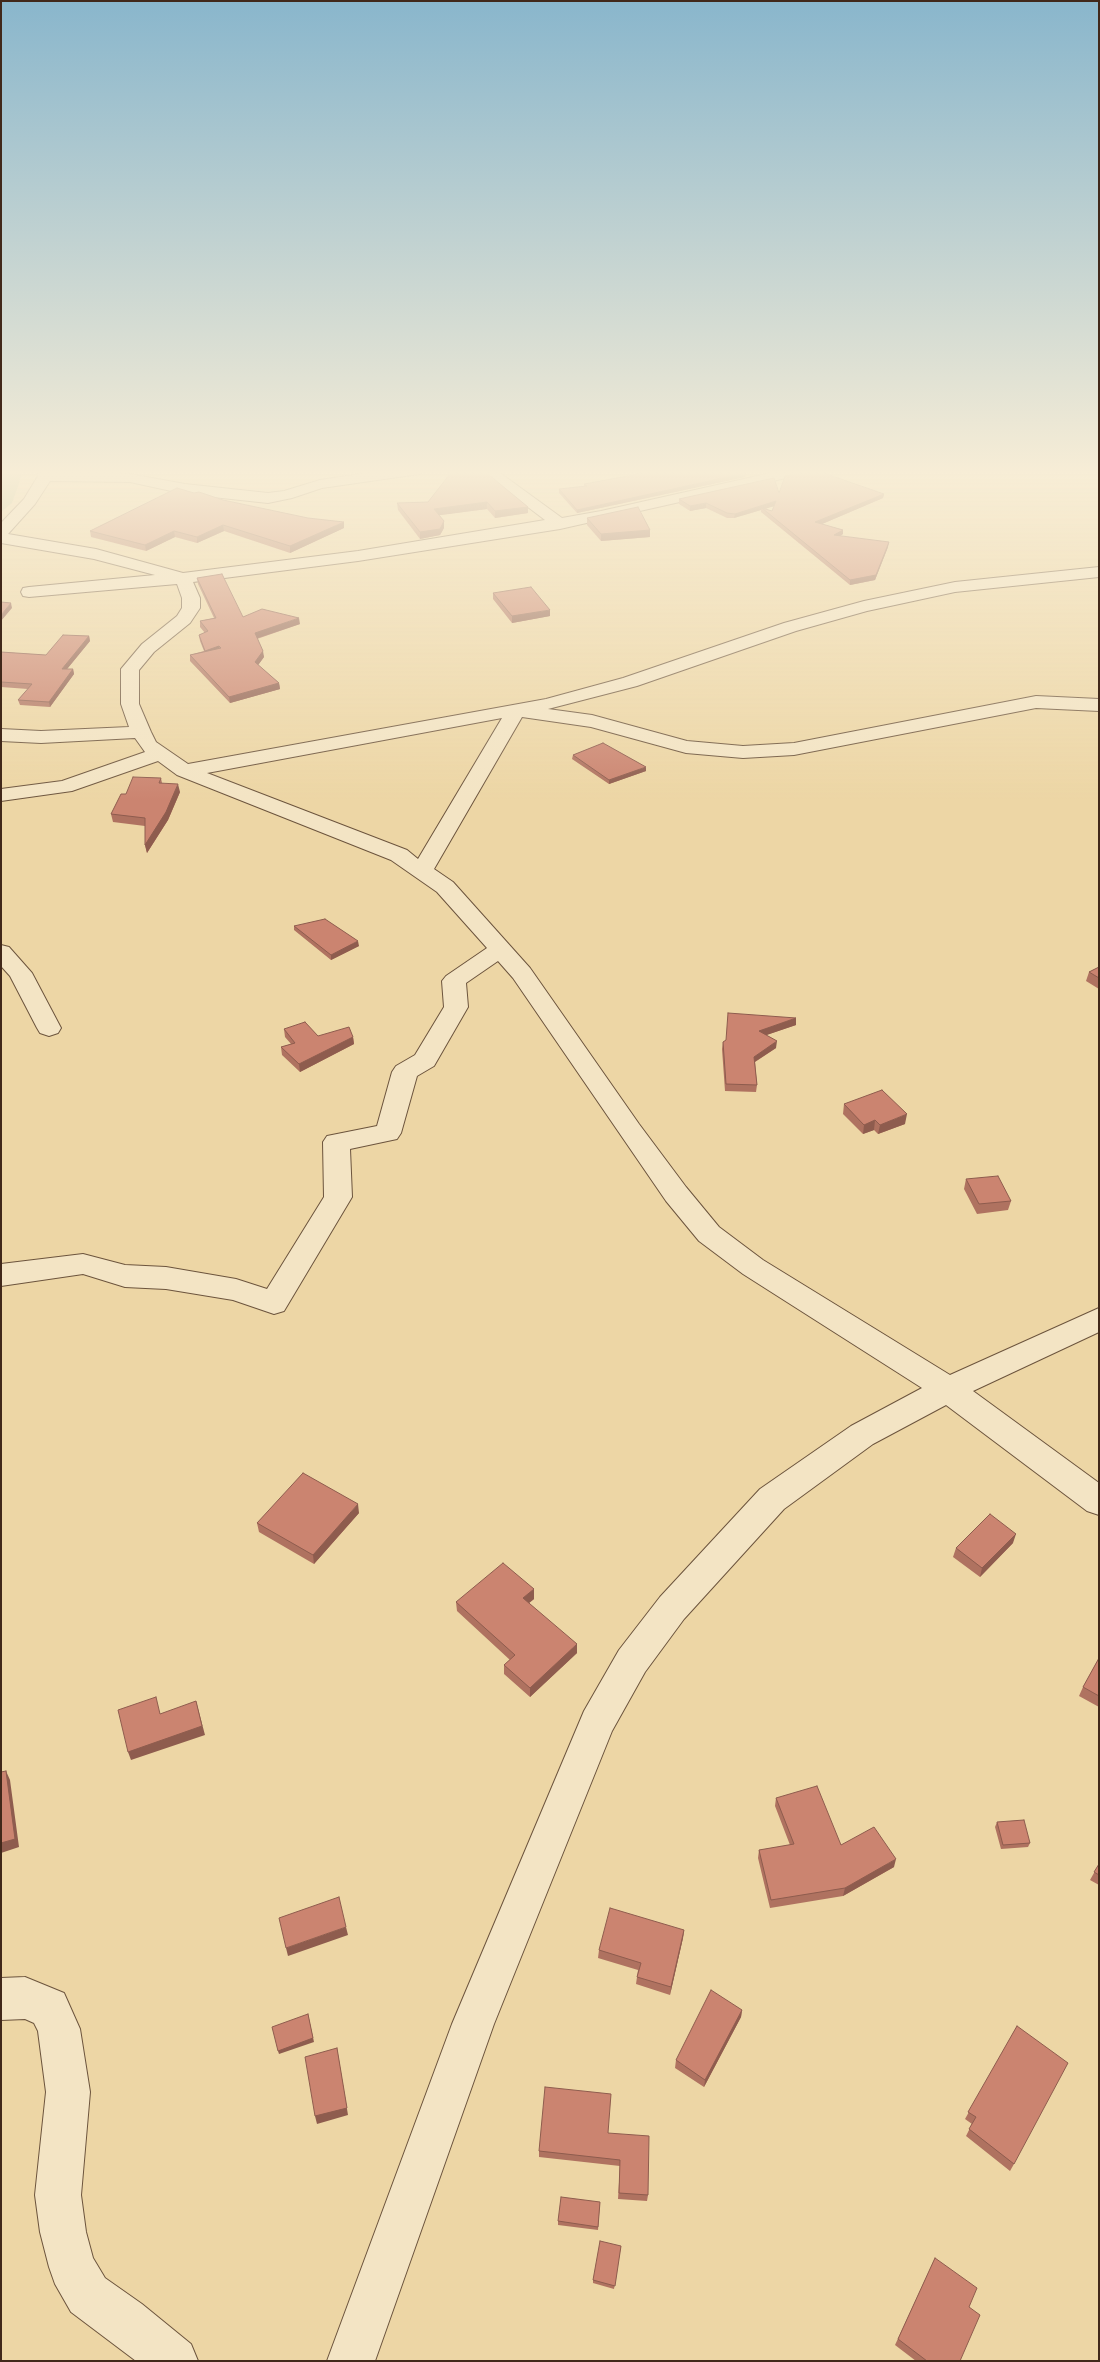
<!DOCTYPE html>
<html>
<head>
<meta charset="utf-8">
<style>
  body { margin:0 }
  #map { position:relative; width:1100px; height:2362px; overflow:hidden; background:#edd6a5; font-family:"Gentium Book Plus",serif }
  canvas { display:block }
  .frame { position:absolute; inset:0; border:2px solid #41281a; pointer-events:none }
</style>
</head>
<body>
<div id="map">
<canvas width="1100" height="2362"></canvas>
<div class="frame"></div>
</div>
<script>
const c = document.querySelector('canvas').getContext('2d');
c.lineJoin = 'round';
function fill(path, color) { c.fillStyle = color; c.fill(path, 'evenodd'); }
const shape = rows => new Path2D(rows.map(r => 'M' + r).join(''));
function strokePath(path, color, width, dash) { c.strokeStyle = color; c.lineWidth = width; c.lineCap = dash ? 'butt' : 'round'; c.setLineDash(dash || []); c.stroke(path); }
fill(shape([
  [1,470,22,470,19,484,12,503,1,512]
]), '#b2bf8b');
const minor = shape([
  [38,470,130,474,185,484,268,493,284,491,320,480,387,470,426,470,419,474,322,488,292,498,268,503,185,494,130,482,50,481,35,504,8,534,96,549,183,573,358,551,545,520,479,470,496,470,562,518,601,511,784,470,811,470,804,474,560,529,358,561,193,582,200,598,200,608,190,623,154,652,139,670,139,704,151,732,156,742,188,764,546,699,623,678,784,623,864,601,955,582,1099,567,1099,577,955,592,867,611,796,631,637,686,548,709,592,715,687,741,743,746,794,743,1036,696,1099,699,1099,711,1036,708,794,755,743,758,686,753,591,727,522,717,434,869,453,882,530,968,639,1124,686,1187,719,1227,763,1260,950,1375,1099,1308,1099,1332,973,1391,1099,1483,1099,1515,1087,1511,946,1405,873,1444,784,1509,684,1619,645,1672,612,1731,494,2024,375,2361,327,2361,452,2024,584,1711,619,1650,660,1597,760,1489,851,1426,922,1388,743,1274,699,1241,666,1201,513,978,498,961,466,983,468,1007,434,1066,417,1076,401,1133,397,1139,350,1149,352,1197,284,1311,274,1314,233,1300,166,1289,125,1287,83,1274,1,1286,1,1264,83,1254,125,1265,166,1267,236,1279,267,1289,324,1197,323,1142,327,1136,377,1126,392,1072,396,1066,415,1055,444,1007,442,981,446,976,487,948,437,892,391,860,177,775,158,761,72,791,1,801,1,789,62,781,145,752,135,738,41,743,1,741,1,729,41,731,129,727,121,704,121,669,142,644,177,616,182,608,182,598,177,584,29,597,23,596,21,592,23,588,29,587,155,575,94,559,1,543,1,523,24,499,38,476,38,470],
  [502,718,418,859,407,850,207,773,502,718],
  [1,945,9,947,32,973,61,1028,58,1033,49,1036,40,1033,37,1028,10,976,1,966,1,945],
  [25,1977,64,1993,80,2029,90,2092,81,2195,86,2232,93,2258,105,2278,142,2304,191,2344,198,2361,136,2361,71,2312,55,2284,49,2267,40,2232,35,2195,46,2092,38,2031,34,2023,25,2019,1,2020,1,1978,25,1977]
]);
strokePath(minor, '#6c543d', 2);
fill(minor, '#f3e4c4');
fill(shape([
  [453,470,528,507,528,513,495,518,487,509,439,515,444,528,440,535,420,539,398,510,397,503,428,502],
  [746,473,745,477,577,513,559,493,559,489,584,486,584,484],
  [779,493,884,494,883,498,822,524,843,530,843,534,840,536,888,547,875,580,850,585,761,512,761,510,734,518,727,518,706,508,690,511,679,504,679,499],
  [774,506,772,511,766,509,770,507],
  [223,500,344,528,290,553,224,531,197,543,175,537,146,551,91,537,90,531],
  [587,518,650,530,650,537,601,541,587,525],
  [197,578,243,617,300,624,257,639,264,657,258,665,279,683,280,689,230,703,190,661,190,655,204,651,200,641,199,635,205,633,200,627,200,621,214,618,198,584],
  [493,593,550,616,512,623,493,599],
  [89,636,90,641,67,669,73,669,74,674,50,707,20,705,18,700,28,689,1,687,1,652,46,655],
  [573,755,646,771,609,784,572,759],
  [161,778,162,783,180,792,168,820,147,853,145,845,145,826,113,822,111,814,126,794],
  [294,926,359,946,331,960,294,930],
  [1099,967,1099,989,1086,981,1089,972],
  [796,1018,796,1025,766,1035,776,1048,755,1062,757,1085,756,1092,725,1091,722,1049,723,1042],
  [284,1029,318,1036,353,1037,354,1044,300,1072,282,1055,281,1047,291,1044,285,1037],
  [844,1104,905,1124,878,1134,874,1130,863,1134,843,1114],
  [966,1179,1011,1201,1008,1210,977,1214,964,1189],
  [359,1513,314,1564,259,1532,257,1523],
  [1013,1543,980,1577,953,1557,956,1548],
  [534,1589,534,1599,529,1603,577,1653,530,1697,504,1674,504,1665,510,1660,457,1611,456,1602],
  [1099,1658,1099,1707,1079,1696,1083,1687],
  [776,1798,841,1845,894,1867,843,1896,770,1908,758,1858,759,1850,790,1845,775,1806],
  [997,1822,1030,1843,1028,1847,1001,1849,995,1827],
  [1099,1864,1099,1885,1090,1880],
  [684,1930,683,1938,670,1995,636,1984,638,1970,598,1958,599,1950],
  [742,2010,741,2017,704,2087,675,2068,676,2060],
  [1017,2026,1014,2164,1010,2171,966,2136,972,2124,965,2119],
  [608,2133,648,2195,647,2201,618,2199,620,2166,539,2157,539,2151],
  [600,2202,598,2230,558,2225,558,2221],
  [621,2246,614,2289,593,2283,593,2280],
  [935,2258,969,2307,960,2361,916,2361,895,2345]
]), '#af7260');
fill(shape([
  [746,473,745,477,577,513,577,510],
  [884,494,883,498,815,527,815,522],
  [776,501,775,506,764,509,762,508,761,510,734,518,735,514],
  [487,502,487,509,434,516,434,509],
  [706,503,706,508,690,511,690,506],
  [528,507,528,513,495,518,495,511],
  [444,521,444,528,440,535,420,539,420,532],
  [344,522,344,528,290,553,290,546],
  [223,525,224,531,197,543,197,537],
  [650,530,650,537,601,541,601,534],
  [843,530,843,534,833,540,834,535],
  [174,531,175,537,146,551,145,545],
  [889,542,888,547,875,580,850,585,850,580],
  [11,603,12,608,1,621,1,615],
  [550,610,550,616,512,623,512,616],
  [299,618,300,624,255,639,255,633],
  [89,636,90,641,63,674,62,669],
  [219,646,220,652,205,651],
  [263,651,264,657,256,668,255,662],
  [73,669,74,674,50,707,49,702],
  [279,683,280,689,230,703,229,697],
  [646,767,646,771,609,784,609,780],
  [178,784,180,792,168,820,147,853,145,845],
  [358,941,359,946,331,960,331,955],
  [796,1018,796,1025,758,1038,759,1031],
  [353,1037,354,1044,300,1072,299,1064],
  [777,1041,776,1048,753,1063,754,1057],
  [907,1114,905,1124,878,1134,880,1125],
  [875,1120,874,1130,863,1134,864,1125],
  [358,1504,359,1513,314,1564,313,1555],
  [1016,1534,1013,1543,980,1577,982,1568],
  [534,1589,534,1599,524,1607,523,1598],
  [577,1644,577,1653,530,1697,530,1688],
  [196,1701,205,1735,131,1760,128,1752],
  [6,1771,10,1780,19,1847,1,1853],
  [896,1859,894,1867,843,1896,845,1888],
  [346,1927,348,1935,288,1956,286,1948],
  [684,1930,683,1938,670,1995,671,1987],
  [742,2010,741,2017,704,2087,705,2080],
  [308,2014,314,2042,279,2054,278,2051],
  [337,2048,348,2115,317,2124,315,2116]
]), '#8e5c4e');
const building = shape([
  [453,470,483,470,528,507,495,511,487,502,434,509,444,521,440,529,420,532,397,503,428,502,453,470],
  [660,470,742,470,746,473,577,510,559,489,587,486,584,484,660,470],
  [818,471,884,494,815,522,843,530,834,535,889,542,876,575,850,580,762,508,772,511,776,501,735,514,727,513,706,503,690,506,679,499,774,478,779,493,785,476,818,471],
  [177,488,194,493,199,492,223,500,308,518,344,522,290,546,223,525,197,537,174,531,145,545,90,531,177,488],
  [638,507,650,530,601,534,587,518,638,507],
  [222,574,243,617,262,609,299,618,255,633,263,651,255,662,279,683,229,697,190,655,221,648,219,646,205,651,199,635,208,631,200,621,216,618,197,578,222,574],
  [531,587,550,610,512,616,493,593,531,587],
  [1,602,11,603,1,615,1,602],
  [63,635,89,636,62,669,73,669,49,702,18,700,32,684,1,682,1,652,46,655,63,635],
  [603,743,646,767,609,780,573,755,603,743],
  [133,777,161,778,159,783,178,784,166,812,145,845,145,818,111,814,121,794,126,794,133,777],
  [325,919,358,941,331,955,294,926,325,919],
  [1099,967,1099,978,1089,972,1099,967],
  [728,1013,796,1018,759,1031,777,1041,754,1057,757,1085,726,1084,723,1042,726,1040,728,1013],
  [305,1022,318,1036,349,1027,353,1037,299,1064,281,1047,295,1043,284,1029,305,1022],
  [882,1090,907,1114,880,1125,875,1120,864,1125,844,1104,882,1090],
  [998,1176,1011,1201,979,1204,966,1179,998,1176],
  [303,1473,358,1504,313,1555,257,1523,303,1473],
  [990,1514,1016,1534,982,1568,956,1548,990,1514],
  [503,1563,534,1589,523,1598,577,1644,530,1688,504,1665,515,1655,456,1602,503,1563],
  [1099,1658,1099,1696,1083,1687,1099,1658],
  [156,1697,160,1714,196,1701,202,1726,128,1752,118,1710,156,1697],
  [6,1771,15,1839,1,1843,1,1772,6,1771],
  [817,1786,841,1845,874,1827,896,1859,845,1888,771,1900,759,1850,794,1844,776,1798,817,1786],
  [1024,1820,1030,1843,1003,1845,997,1822,1024,1820],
  [1099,1864,1099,1875,1094,1872,1099,1864],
  [339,1897,346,1927,286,1948,279,1918,339,1897],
  [610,1908,684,1930,671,1987,637,1977,641,1963,599,1950,610,1908],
  [711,1990,742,2010,705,2080,676,2060,711,1990],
  [308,2014,313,2038,278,2051,272,2027,308,2014],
  [1017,2026,1068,2063,1014,2164,969,2129,976,2117,968,2112,1017,2026],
  [337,2048,347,2108,315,2116,305,2057,337,2048],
  [545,2087,611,2094,608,2133,649,2136,648,2195,619,2193,620,2160,539,2151,545,2087],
  [561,2197,600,2202,598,2227,558,2221,561,2197],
  [600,2241,621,2246,615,2286,593,2280,600,2241],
  [935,2258,977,2288,969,2307,980,2315,960,2361,927,2361,898,2339,935,2258]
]);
fill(building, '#cb8470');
strokePath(building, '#8e5c4e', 1);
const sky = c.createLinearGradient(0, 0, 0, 801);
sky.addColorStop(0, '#89b6cc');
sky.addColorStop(0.59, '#f7edd6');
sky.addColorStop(1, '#f7edd600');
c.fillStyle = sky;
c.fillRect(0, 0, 1100, 801);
</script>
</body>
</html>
